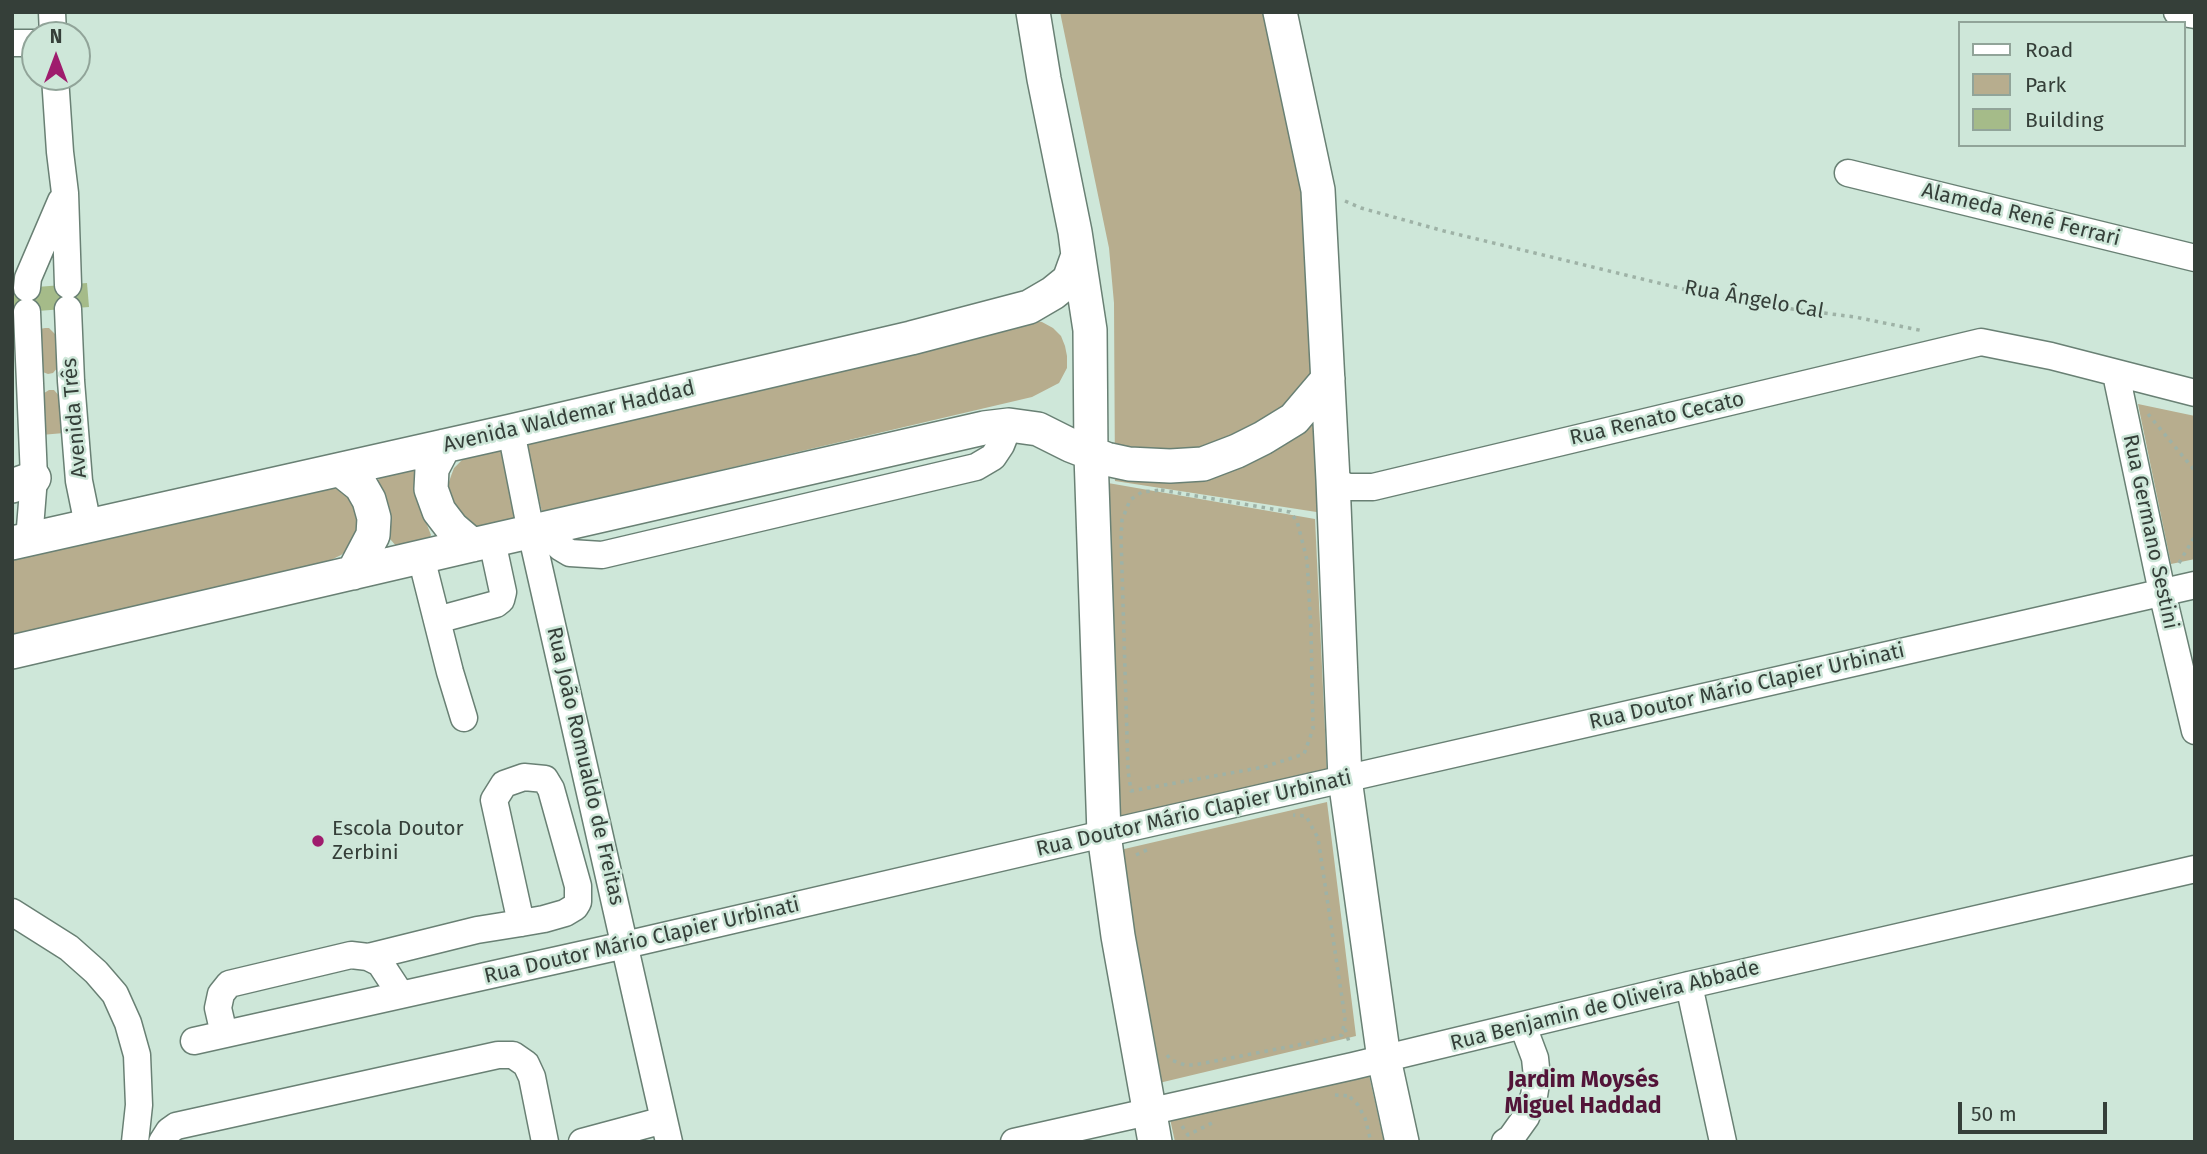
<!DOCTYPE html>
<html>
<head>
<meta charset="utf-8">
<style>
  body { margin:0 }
  #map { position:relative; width:2207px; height:1154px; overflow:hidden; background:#cee7d9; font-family:"Fira Sans",sans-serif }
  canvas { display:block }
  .frame { position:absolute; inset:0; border:14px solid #353f39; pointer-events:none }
  .legend { position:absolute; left:1958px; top:21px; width:228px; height:126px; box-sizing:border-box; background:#cee7d9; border:2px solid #91a499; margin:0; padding:9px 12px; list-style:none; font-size:21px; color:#353f39 }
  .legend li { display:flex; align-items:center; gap:14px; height:35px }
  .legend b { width:35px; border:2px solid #91a499 }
  .north { position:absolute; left:21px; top:21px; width:70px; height:70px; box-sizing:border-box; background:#cee7d9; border:2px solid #91a499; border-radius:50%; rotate:0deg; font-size:19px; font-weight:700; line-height:28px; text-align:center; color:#353f39 }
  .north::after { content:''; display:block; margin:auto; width:24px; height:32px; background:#9f1c6d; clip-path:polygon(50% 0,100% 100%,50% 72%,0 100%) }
  .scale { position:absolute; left:1958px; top:1102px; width:149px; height:32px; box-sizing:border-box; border:4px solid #353f39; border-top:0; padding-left:9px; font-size:21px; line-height:24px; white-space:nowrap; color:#353f39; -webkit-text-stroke:5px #cee7d9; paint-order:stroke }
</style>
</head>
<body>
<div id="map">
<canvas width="2207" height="1154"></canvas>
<div class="frame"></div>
<ul class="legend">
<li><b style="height:9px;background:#fff"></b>Road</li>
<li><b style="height:19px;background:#b7ad8e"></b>Park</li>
<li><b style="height:19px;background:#a5bb89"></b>Building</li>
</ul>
<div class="north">N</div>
<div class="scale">50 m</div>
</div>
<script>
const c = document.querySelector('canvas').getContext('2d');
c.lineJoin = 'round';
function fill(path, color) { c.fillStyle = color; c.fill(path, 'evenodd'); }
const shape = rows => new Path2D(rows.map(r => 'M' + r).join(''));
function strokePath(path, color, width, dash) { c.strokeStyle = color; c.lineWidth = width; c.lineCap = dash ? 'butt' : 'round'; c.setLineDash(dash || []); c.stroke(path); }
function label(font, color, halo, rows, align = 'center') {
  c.font = font + ' "Fira Sans",sans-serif'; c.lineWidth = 5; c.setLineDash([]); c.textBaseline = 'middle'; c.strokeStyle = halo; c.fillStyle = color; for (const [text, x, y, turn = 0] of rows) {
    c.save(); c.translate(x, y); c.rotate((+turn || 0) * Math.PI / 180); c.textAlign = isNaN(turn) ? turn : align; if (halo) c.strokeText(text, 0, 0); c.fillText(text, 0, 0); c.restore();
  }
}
fill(shape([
  [1060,12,1269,12,1301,163,1323,513,1115,481,1114,303,1109,248],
  [1030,320,1042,322,1053,328,1061,336,1065,346,1067,356,1067,368,1059,383,1032,397,542,512,526,443],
  [45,328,49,328,56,335,59,366,53,373,48,374,40,371,40,329],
  [49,390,54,390,61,398,64,433,41,435,41,395],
  [2138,404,2195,416,2195,559,2171,564],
  [501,447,519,523,472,528,453,512,447,488,451,476,454,468,465,457],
  [411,469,416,472,424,517,431,535,429,539,398,548,390,539,388,515,377,485,378,480,382,475],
  [330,483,352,497,361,521,353,546,341,555,331,560,12,635,12,555],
  [1108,483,1315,519,1327,772,1115,826],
  [1327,802,1356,1036,1159,1083,1120,850],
  [1369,1075,1384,1142,1175,1142,1169,1114]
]), '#b7ad8e');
fill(shape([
  [87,283,89,307,12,313,12,289]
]), '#a5bb89');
const minor = shape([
  [52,12,53,35],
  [2177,12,2195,15],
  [12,43,35,43],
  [55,77,60,152,65,193,68,285],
  [1848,173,2195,258],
  [27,288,28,278,61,201],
  [68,309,71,381,79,481,88,525],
  [27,312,34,478,29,540],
  [2116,374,2162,592,2195,731],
  [511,431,531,532,669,1142],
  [1333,480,1348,487,1373,487,1981,342,2051,356,2195,393],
  [548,528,560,547,570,553,602,555,976,467,993,457,1001,445,1009,425],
  [421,557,450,672,464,718],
  [437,620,496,604,501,600,503,592,492,541],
  [12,912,69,948,96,972,115,994,128,1023,137,1055,139,1105,135,1142],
  [368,957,477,930,521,923,544,919,565,913,575,907,578,902,578,886,551,789,545,779,524,777,504,784,494,800,521,923],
  [1689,985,1723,1142],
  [224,1034,218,1008,221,994,229,984,351,955,368,957,380,963,401,995],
  [194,1041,625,945,1129,828,2195,585],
  [162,1142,169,1131,176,1126,498,1055,513,1055,526,1064,532,1077,545,1142],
  [582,1142,664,1120],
  [1014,1142,1353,1066,1689,985,2195,869],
  [1505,1142,1511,1138,1526,1117,1534,1096,1537,1077,1535,1058,1523,1026]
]);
const major = shape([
  [1033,12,1044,79,1075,232,1090,330,1091,455,1104,834,1118,936,1155,1142],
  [1280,12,1318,190,1333,480,1345,779,1384,1059,1402,1142],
  [444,446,432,469,431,489,439,511,452,528,472,545],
  [341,470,361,486,369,500,374,518,373,535,353,573],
  [12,486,34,478],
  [12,543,511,431,911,338,1029,307,1053,293,1069,280,1078,255,1075,232],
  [12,652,472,545,984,428,1009,425,1038,429,1070,445,1106,459,1129,464,1170,466,1203,464,1237,451,1263,438,1294,419,1328,379]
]);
strokePath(minor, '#698074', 29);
strokePath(major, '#698074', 36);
strokePath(shape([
  [1345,201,1361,208,1444,231,1737,302,1855,317,1924,331],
  [2148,414,2195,471],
  [1161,490,1290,512,1297,521,1307,560,1311,630,1313,729,1304,754,1264,767,1131,791,1128,770,1121,537,1122,520,1130,500,1142,492,1161,490],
  [2179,563,2195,536],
  [1136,855,1151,848],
  [1345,1029,1350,1045],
  [1167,1055,1171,1060,1185,1065,1194,1065,1329,1039,1342,1035,1345,1018,1318,838,1306,816,1293,815],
  [1335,1095,1350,1096],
  [1350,1097,1358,1105,1365,1118,1371,1142],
  [1182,1126,1188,1135,1212,1123]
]), '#9eb2a6', 3.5, [3.5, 5]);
strokePath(minor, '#fff', 26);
strokePath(major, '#fff', 33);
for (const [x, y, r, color] of [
  [318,841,7,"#9f1c6d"]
]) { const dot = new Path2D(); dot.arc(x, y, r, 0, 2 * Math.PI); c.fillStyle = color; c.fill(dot); strokePath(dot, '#cee7d9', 2.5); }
label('21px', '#353f39', '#cee7d9', [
  ["Alameda René Ferrari",2021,215,14],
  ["Rua Ângelo Cal",1754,300,10],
  ["Avenida Waldemar Haddad",569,417,-13],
  ["Avenida Três",75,418,-95],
  ["Rua Renato Cecato",1657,419,-13],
  ["Rua Germano Sestini",2150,532,78],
  ["Rua Doutor Mário Clapier Urbinati",1747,687,-13],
  ["Rua João Romualdo de Freitas",585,766,77],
  ["Rua Doutor Mário Clapier Urbinati",1194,814,-13],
  ["Rua Doutor Mário Clapier Urbinati",642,941,-13],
  ["Rua Benjamin de Oliveira Abbade",1605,1006,-14]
]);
label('21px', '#353f39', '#cee7d9', [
  ["Escola Doutor",332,829],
  ["Zerbini",332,853]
], 'left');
label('bold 23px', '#521438', '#cee7d9', [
  ["Jardim Moysés",1583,1081],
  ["Miguel Haddad",1583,1107]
]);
</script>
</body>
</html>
